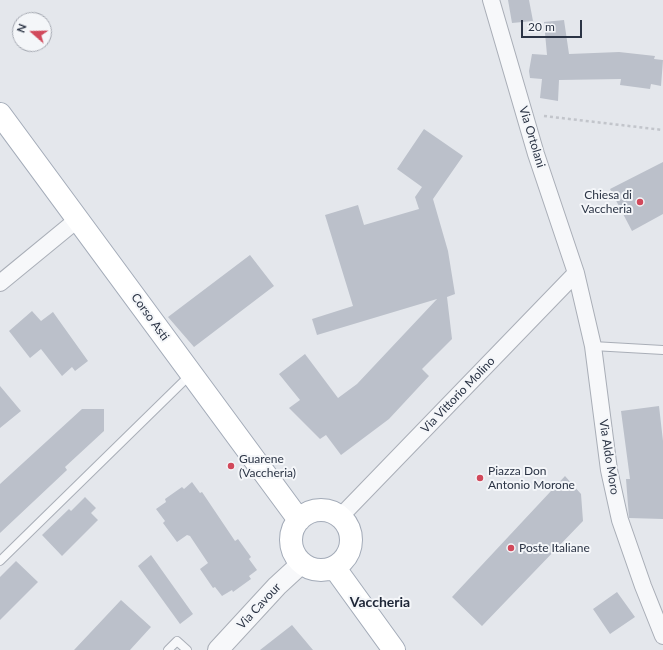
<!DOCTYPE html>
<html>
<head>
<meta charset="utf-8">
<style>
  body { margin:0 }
  #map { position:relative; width:663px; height:650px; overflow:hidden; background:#e4e7ec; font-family:Lato,sans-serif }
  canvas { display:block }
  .north { position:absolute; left:12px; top:12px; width:40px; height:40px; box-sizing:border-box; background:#f4f6f9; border:1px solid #a4a8b1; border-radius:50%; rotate:290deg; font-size:11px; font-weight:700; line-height:16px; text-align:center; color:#2b3445 }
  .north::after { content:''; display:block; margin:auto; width:14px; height:18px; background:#d1495b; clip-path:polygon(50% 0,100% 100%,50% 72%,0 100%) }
  .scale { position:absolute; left:521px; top:20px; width:61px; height:18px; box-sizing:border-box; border:2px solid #2b3445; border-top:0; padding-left:5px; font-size:12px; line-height:14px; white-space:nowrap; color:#2b3445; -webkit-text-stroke:3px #f4f6f9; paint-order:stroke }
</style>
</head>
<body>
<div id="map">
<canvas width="663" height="650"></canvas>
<div class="north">N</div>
<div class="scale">20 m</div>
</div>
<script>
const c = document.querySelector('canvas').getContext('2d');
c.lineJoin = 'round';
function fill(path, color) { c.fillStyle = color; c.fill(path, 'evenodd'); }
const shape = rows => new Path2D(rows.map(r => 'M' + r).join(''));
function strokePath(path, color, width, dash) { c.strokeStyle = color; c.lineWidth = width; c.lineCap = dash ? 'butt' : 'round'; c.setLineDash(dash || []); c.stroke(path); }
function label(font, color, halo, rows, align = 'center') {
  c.font = font + ' Lato,sans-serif'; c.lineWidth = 4; c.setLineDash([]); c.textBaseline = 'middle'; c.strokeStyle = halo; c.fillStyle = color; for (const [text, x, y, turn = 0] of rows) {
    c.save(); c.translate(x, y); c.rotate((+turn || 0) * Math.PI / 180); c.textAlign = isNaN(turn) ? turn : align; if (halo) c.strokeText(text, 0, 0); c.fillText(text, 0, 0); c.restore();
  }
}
fill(shape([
  [508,0,529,0,533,21,512,23],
  [564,20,569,54,619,52,655,56,654,59,663,60,661,86,651,84,650,89,620,85,621,79,559,80,558,101,540,98,542,79,530,78,529,71,532,54,547,55,544,22],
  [424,129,463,156,433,199,448,251,455,294,447,297,452,339,422,369,429,376,389,419,341,455,326,435,320,439,289,408,300,400,279,374,305,354,338,398,357,384,437,299,317,335,312,319,353,306,325,215,358,205,364,225,419,209,415,197,422,187,397,169],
  [663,162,663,214,632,231,610,189],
  [250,255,274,286,194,347,168,317],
  [32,311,41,321,53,312,88,361,75,371,72,367,62,376,41,349,30,358,9,331],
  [0,386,21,411,0,428],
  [659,406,663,441,663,519,629,518,626,479,630,479,621,411],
  [82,409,104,409,104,431,65,467,67,470,0,533,0,484],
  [565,476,581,494,583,521,482,626,452,597],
  [192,482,200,493,202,492,235,541,238,539,251,557,249,559,257,570,249,576,251,579,233,592,232,590,222,596,215,587,213,588,200,569,208,563,190,536,187,535,177,542,163,523,165,521,156,509,166,502,165,499,182,487,184,489],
  [85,497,96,508,91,513,98,520,62,556,42,535,69,509,71,511],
  [151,555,193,614,180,624,138,566],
  [16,561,38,582,0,620,0,577],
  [617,592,635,617,610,634,593,609],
  [121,600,151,627,130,650,74,650],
  [292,625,313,650,260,650]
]), '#bbc0ca');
const service = shape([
  [593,346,663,350],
  [0,561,191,374],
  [168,650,177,641,187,650]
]);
const minor = shape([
  [491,0,536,154,576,273,593,346,609,470,620,520,643,586,663,636],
  [0,283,78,219],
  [340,517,576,273]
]);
const tertiary = shape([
  [218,650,277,586,302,563]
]);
const primary = shape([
  [0,114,299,520],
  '291 540a30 30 0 1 1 60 0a30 30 0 1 1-60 0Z',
  [334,567,394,650]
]);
strokePath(service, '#a9aeb7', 10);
strokePath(minor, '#a9aeb7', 18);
strokePath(tertiary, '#a9aeb7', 22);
strokePath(primary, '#a3abb8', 24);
strokePath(shape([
  [544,116,663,130]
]), '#c2c5cb', 2.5, [3, 3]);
strokePath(service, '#f7f8fa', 8);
strokePath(minor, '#f7f8fa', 16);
strokePath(tertiary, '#f7f8fa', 20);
strokePath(primary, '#fff', 22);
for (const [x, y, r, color] of [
  [640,202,4,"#d1495b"],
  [231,466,4,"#d1495b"],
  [480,478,4,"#d1495b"],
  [511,548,4,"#d1495b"]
]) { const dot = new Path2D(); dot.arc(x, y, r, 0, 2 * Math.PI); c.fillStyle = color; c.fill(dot); strokePath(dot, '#f4f6f9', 1.5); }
label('12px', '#2b3445', '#f4f6f9', [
  ["Via Ortolani",532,137,73],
  ["Corso Asti",150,317,54],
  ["Via Vittorio Molino",458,395,-46],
  ["Via Aldo Moro",609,457,81],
  ["Via Cavour",259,606,-47]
]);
label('12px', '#2b3445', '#f4f6f9', [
  ["Chiesa di",632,195,"right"],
  ["Vaccheria",632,209,"right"],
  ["Guarene",239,459],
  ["(Vaccheria)",239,473],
  ["Piazza Don",488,471],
  ["Antonio Morone",488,485],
  ["Poste Italiane",519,548]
], 'left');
label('bold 14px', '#1d2536', '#f4f6f9', [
  ["Vaccheria",380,602]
]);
</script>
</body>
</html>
